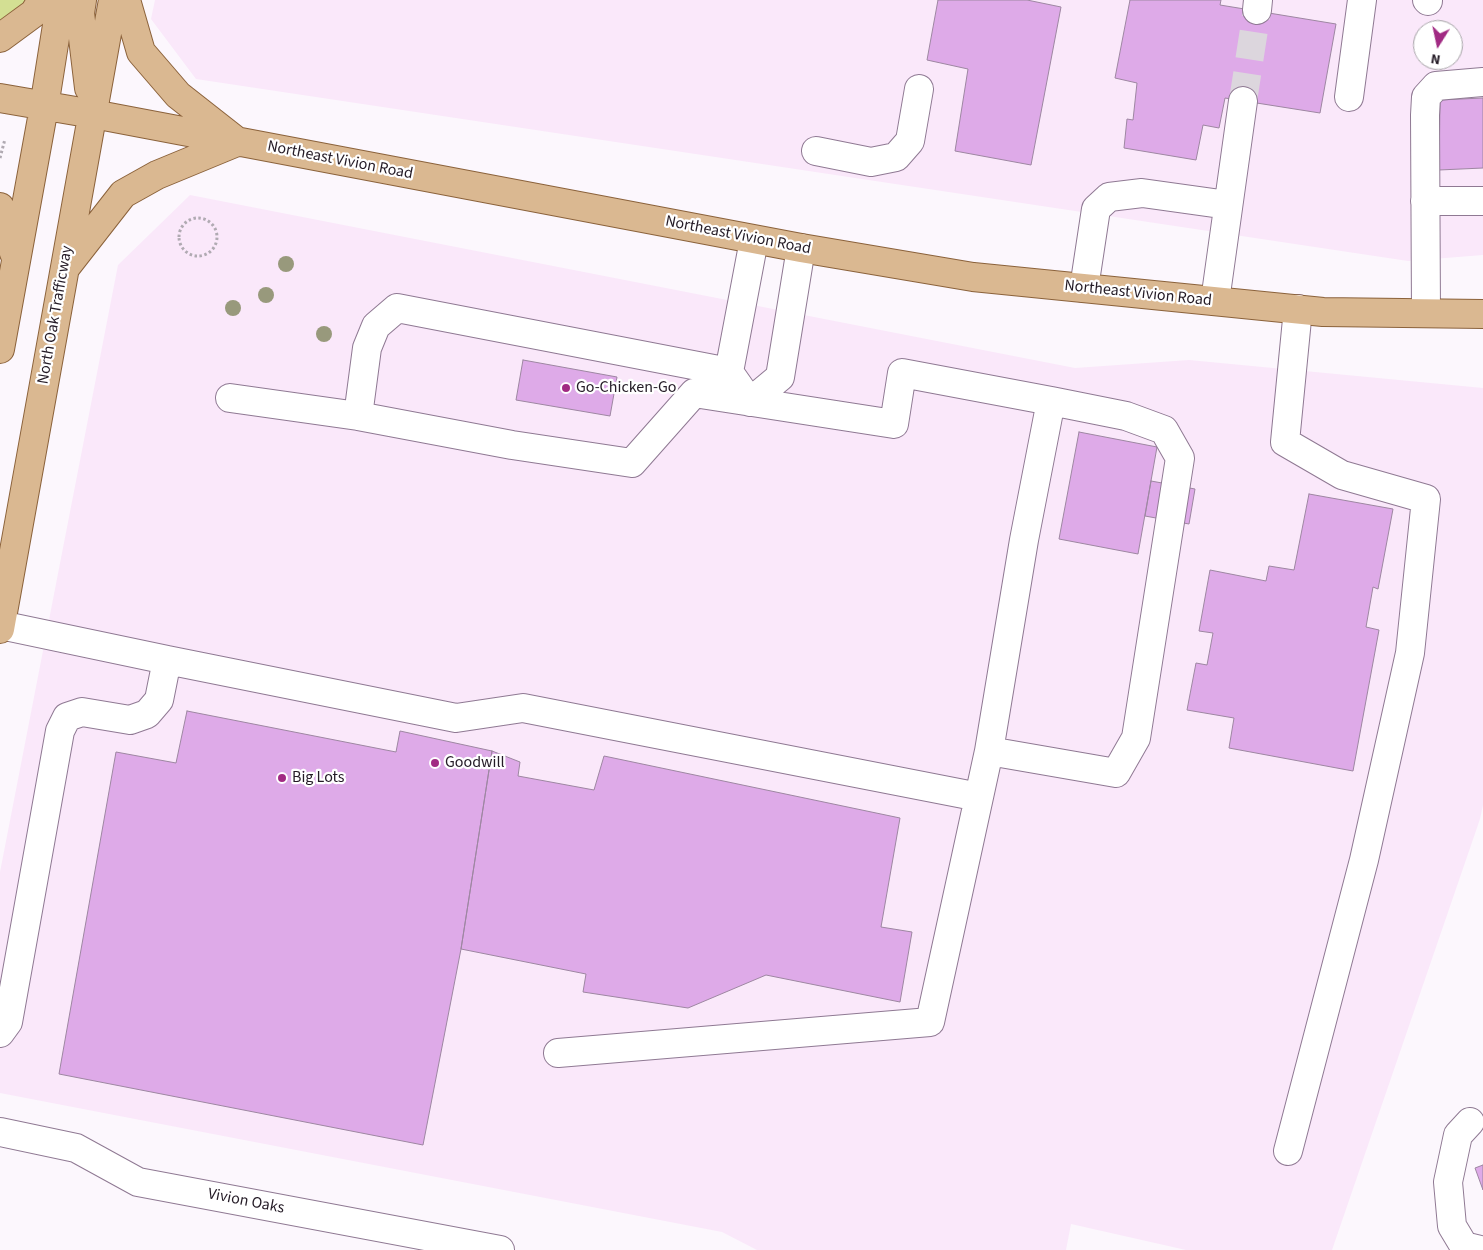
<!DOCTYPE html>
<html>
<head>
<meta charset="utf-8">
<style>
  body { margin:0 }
  #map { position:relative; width:1483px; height:1250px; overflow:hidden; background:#fcf7fd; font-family:"Source Sans 3",sans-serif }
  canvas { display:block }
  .north { position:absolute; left:1413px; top:20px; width:50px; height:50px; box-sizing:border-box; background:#fff; border:1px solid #a7a4a8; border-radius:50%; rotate:190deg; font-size:14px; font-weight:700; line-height:20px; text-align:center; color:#241b26 }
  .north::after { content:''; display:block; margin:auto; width:18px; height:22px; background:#a12a83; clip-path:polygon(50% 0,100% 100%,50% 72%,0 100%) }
</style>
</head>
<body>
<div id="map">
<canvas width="1483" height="1250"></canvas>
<div class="north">N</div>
</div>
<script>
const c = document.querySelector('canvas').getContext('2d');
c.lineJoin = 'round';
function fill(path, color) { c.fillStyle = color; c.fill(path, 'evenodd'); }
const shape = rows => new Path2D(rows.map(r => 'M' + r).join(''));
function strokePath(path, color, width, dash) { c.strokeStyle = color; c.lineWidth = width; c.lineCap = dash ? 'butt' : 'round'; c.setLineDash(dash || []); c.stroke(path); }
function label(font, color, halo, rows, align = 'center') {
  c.font = font + ' "Source Sans 3",sans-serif'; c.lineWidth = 4.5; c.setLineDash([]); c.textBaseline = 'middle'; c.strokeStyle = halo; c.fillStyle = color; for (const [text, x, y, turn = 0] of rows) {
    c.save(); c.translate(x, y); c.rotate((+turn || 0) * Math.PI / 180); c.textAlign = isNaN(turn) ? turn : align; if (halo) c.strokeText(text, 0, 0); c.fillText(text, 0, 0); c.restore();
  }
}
fill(shape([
  [155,0,1483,0,1483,255,1408,261,196,79,151,19],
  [1423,30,1453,30,1453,60,1423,60],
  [190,195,1075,368,1189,360,1483,388,1483,805,1480,819,1332,1250,1186,1250,1071,1224,1066,1250,757,1250,722,1232,0,1093,0,872,118,265]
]), '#fae8fa');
fill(shape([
  [0,0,29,0,0,27]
]), '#d3df93');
const building = shape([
  [938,0,1027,0,1061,7,1031,165,955,151,968,69,927,60,938,0],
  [1130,0,1221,0,1220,5,1336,24,1320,113,1225,98,1219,128,1203,125,1196,160,1124,148,1127,119,1133,120,1137,83,1115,78,1130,0],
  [1483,98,1483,168,1439,170,1440,100,1483,98],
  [523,360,617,377,610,416,516,400,523,360],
  [1079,432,1157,447,1138,554,1059,539,1079,432],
  [1151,481,1195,489,1189,524,1145,516,1151,481],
  [1309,494,1393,509,1378,589,1373,587,1366,627,1379,630,1353,771,1229,748,1234,718,1187,710,1196,663,1207,665,1213,633,1199,631,1210,570,1266,581,1269,566,1294,570,1309,494],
  [187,711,396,752,400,731,492,751,461,949,423,1145,59,1074,116,752,176,763,187,711],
  [492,751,520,762,518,776,594,790,604,756,900,818,881,927,912,932,900,1002,766,975,688,1008,583,992,586,974,461,949,492,751],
  [1483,1165,1483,1190,1475,1168,1483,1165]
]);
fill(building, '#deaae8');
strokePath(building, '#9e87a2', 1);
strokePath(shape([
  [1243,101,1257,10]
]), '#dcd6dd', 28, [28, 14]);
const minor = shape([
  [1427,0,1428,1],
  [1257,10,1258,0],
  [1349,97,1362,0],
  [816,151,871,162,896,157,910,141,919,89],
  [1425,201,1483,201],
  [754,240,729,372,750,402,780,377,801,248],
  [1084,288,1096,209,1109,197,1142,193,1228,205],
  [1215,301,1243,101],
  [1426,313,1425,115,1426,97,1436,86,1483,82],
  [230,398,358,416,512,445,632,463,694,393,894,424,902,373,1051,401,1024,540,989,751],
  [358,416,367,348,376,326,397,308,729,372],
  [0,625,167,660,159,700,147,714,130,720,82,712,67,717,60,731,8,1022,0,1033],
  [167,660,456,718,523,708,979,797,989,751,1116,773,1136,738,1180,458,1164,430,1126,416,1051,401],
  [558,1053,930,1022,979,797],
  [1470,1122,1458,1135,1448,1182,1452,1226,1464,1246,1480,1250],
  [0,1132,76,1148,138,1182,500,1250],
  [1288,1151,1364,860,1410,653,1426,499,1342,475,1285,442,1298,309]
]);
const major = shape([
  [82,0,80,13,89,88],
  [126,0,141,52,178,95,234,139],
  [0,38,34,13,42,0],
  [0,98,93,114,801,248,973,277,1323,312,1483,314],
  [0,207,14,253],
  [66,267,123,194,157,175,237,142],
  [0,349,44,107,61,0],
  [0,629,113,0]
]);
strokePath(minor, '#8f7993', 30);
strokePath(major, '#8b623b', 30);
strokePath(shape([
  [0,158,5,139],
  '179 237a19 19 0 1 1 38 0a19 19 0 1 1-38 0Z'
]), '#b0aab2', 3, [2.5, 2.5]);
strokePath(minor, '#fff', 28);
strokePath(major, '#dab891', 28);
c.fillStyle = '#98997c';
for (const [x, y] of [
  [286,264],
  [266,295],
  [233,308],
  [324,334]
]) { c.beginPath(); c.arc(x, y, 8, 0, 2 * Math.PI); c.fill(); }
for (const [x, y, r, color] of [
  [566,388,5,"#a12a83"],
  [435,763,5,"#a12a83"],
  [282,778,5,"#a12a83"]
]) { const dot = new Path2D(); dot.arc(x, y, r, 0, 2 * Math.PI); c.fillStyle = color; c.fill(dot); strokePath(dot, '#fff', 2); }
label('16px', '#241b26', '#fff', [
  ["Northeast Vivion Road",340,161,11],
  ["Northeast Vivion Road",738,236,11],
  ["Northeast Vivion Road",1138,294,6],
  ["North Oak Trafficway",56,315,-80],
  ["Vivion Oaks",246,1202,11]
]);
label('16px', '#241b26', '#fff', [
  ["Go-Chicken-Go",576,388],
  ["Goodwill",445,763],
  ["Big Lots",292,778]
], 'left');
</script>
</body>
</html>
